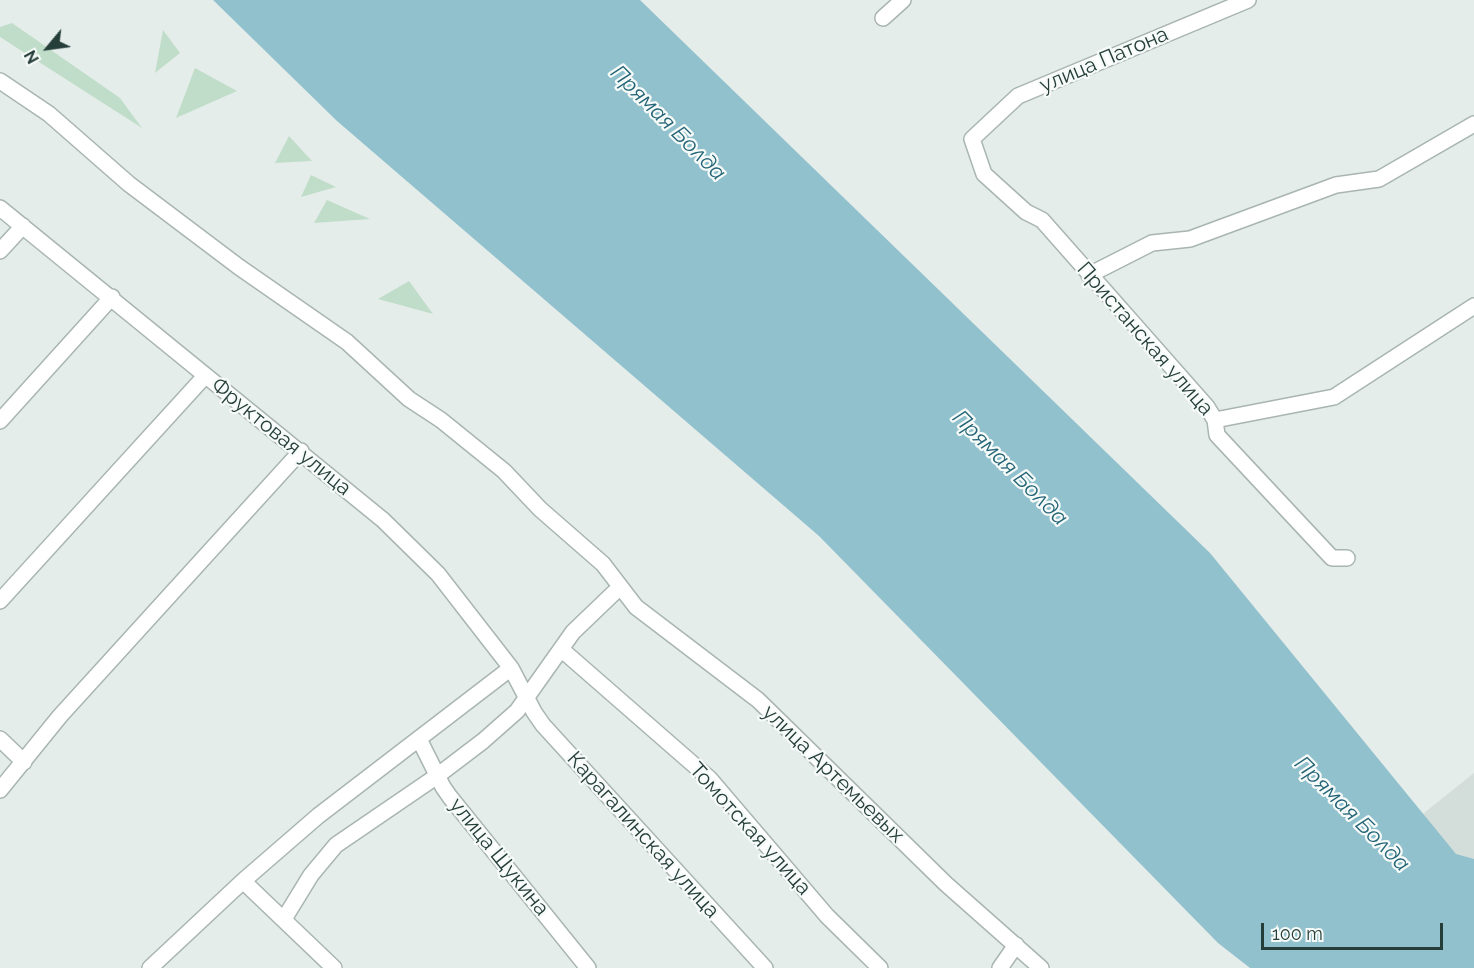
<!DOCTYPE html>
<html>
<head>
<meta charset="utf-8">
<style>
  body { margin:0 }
  #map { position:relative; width:1474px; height:968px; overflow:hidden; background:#e5edea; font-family:Raleway,sans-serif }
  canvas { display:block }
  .north { position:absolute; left:18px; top:18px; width:60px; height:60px; -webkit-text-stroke:4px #f6faf8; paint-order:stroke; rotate:241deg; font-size:16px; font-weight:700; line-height:24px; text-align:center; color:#253e39 }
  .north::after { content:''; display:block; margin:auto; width:21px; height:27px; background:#253e39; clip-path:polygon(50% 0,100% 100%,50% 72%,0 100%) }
  .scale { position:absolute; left:1261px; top:923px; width:182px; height:27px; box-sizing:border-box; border:3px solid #253e39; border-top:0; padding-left:8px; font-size:18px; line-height:21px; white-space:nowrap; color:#253e39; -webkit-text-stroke:4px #f6faf8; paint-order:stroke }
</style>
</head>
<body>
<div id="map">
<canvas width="1474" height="968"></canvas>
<div class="north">N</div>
<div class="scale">100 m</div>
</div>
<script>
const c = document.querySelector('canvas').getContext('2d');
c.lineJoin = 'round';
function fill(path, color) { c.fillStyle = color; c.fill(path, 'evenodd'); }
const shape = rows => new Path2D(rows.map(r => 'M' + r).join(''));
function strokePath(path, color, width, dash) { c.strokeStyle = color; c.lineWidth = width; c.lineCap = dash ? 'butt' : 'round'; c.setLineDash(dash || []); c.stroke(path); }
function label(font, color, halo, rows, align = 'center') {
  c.font = font + ' Raleway,sans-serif'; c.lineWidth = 4.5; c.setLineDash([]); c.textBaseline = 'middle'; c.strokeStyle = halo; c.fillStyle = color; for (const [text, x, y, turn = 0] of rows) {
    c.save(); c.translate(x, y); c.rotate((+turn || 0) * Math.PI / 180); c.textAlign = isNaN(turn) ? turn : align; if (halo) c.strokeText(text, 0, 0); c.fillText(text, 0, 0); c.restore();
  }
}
fill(shape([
  [1474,773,1474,877,1414,821]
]), '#d3ddd9');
fill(shape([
  [12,23,120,98,142,128,0,37,0,27],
  [163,30,180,53,155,73],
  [195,68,237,91,176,118],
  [289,136,312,161,275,163],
  [311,175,336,187,301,197],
  [327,200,370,219,314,223],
  [409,281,433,314,378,299]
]), '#c0ddc9');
fill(shape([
  [213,0,640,0,1210,553,1456,854,1474,859,1474,968,1250,968,1218,943,819,536,337,121]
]), '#92c1ce');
const minor = shape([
  [1248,0,1018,96,972,139,984,174,1026,212,1042,220,1207,407,1215,420,1217,435,1332,558,1347,558],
  [883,18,903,0],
  [0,81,49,114,129,184,239,267,347,342,409,399,441,420,504,471,540,509,603,564,636,607,758,700,946,884,1041,968],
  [0,208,383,520,438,574,490,641,511,668,534,712,543,725,765,968],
  [0,251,23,226],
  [1089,275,1152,243,1190,239,1336,185,1379,179,1474,124],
  [1215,420,1334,397,1474,306],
  [0,421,112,297],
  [0,601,205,376],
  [561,649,710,779,827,916,880,968],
  [0,739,24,762],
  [419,739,443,787,450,797,588,968],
  [0,790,60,716,301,451],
  [243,881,334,968],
  [284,919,311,875,336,845,437,776,483,741,517,711,573,632,620,587],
  [150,968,243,881,318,816,511,668],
  [1000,968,1016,945]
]);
strokePath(minor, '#a8b5b1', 18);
strokePath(minor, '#fff', 15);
label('21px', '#253e39', '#f6faf8', [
  ["улица Патона",1104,60,-23],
  ["Пристанская улица",1145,339,49],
  ["Фруктовая улица",281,437,39],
  ["улица Артемьевых",833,774,44],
  ["Томотская улица",750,829,48],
  ["Карагалинская улица",643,835,48],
  ["улица Щукина",499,857,51]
]);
label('italic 22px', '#236476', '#f6faf8', [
  ["Прямая Болда",668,123,45],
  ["Прямая Болда",1010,468,45],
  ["Прямая Болда",1352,814,45]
]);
</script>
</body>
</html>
